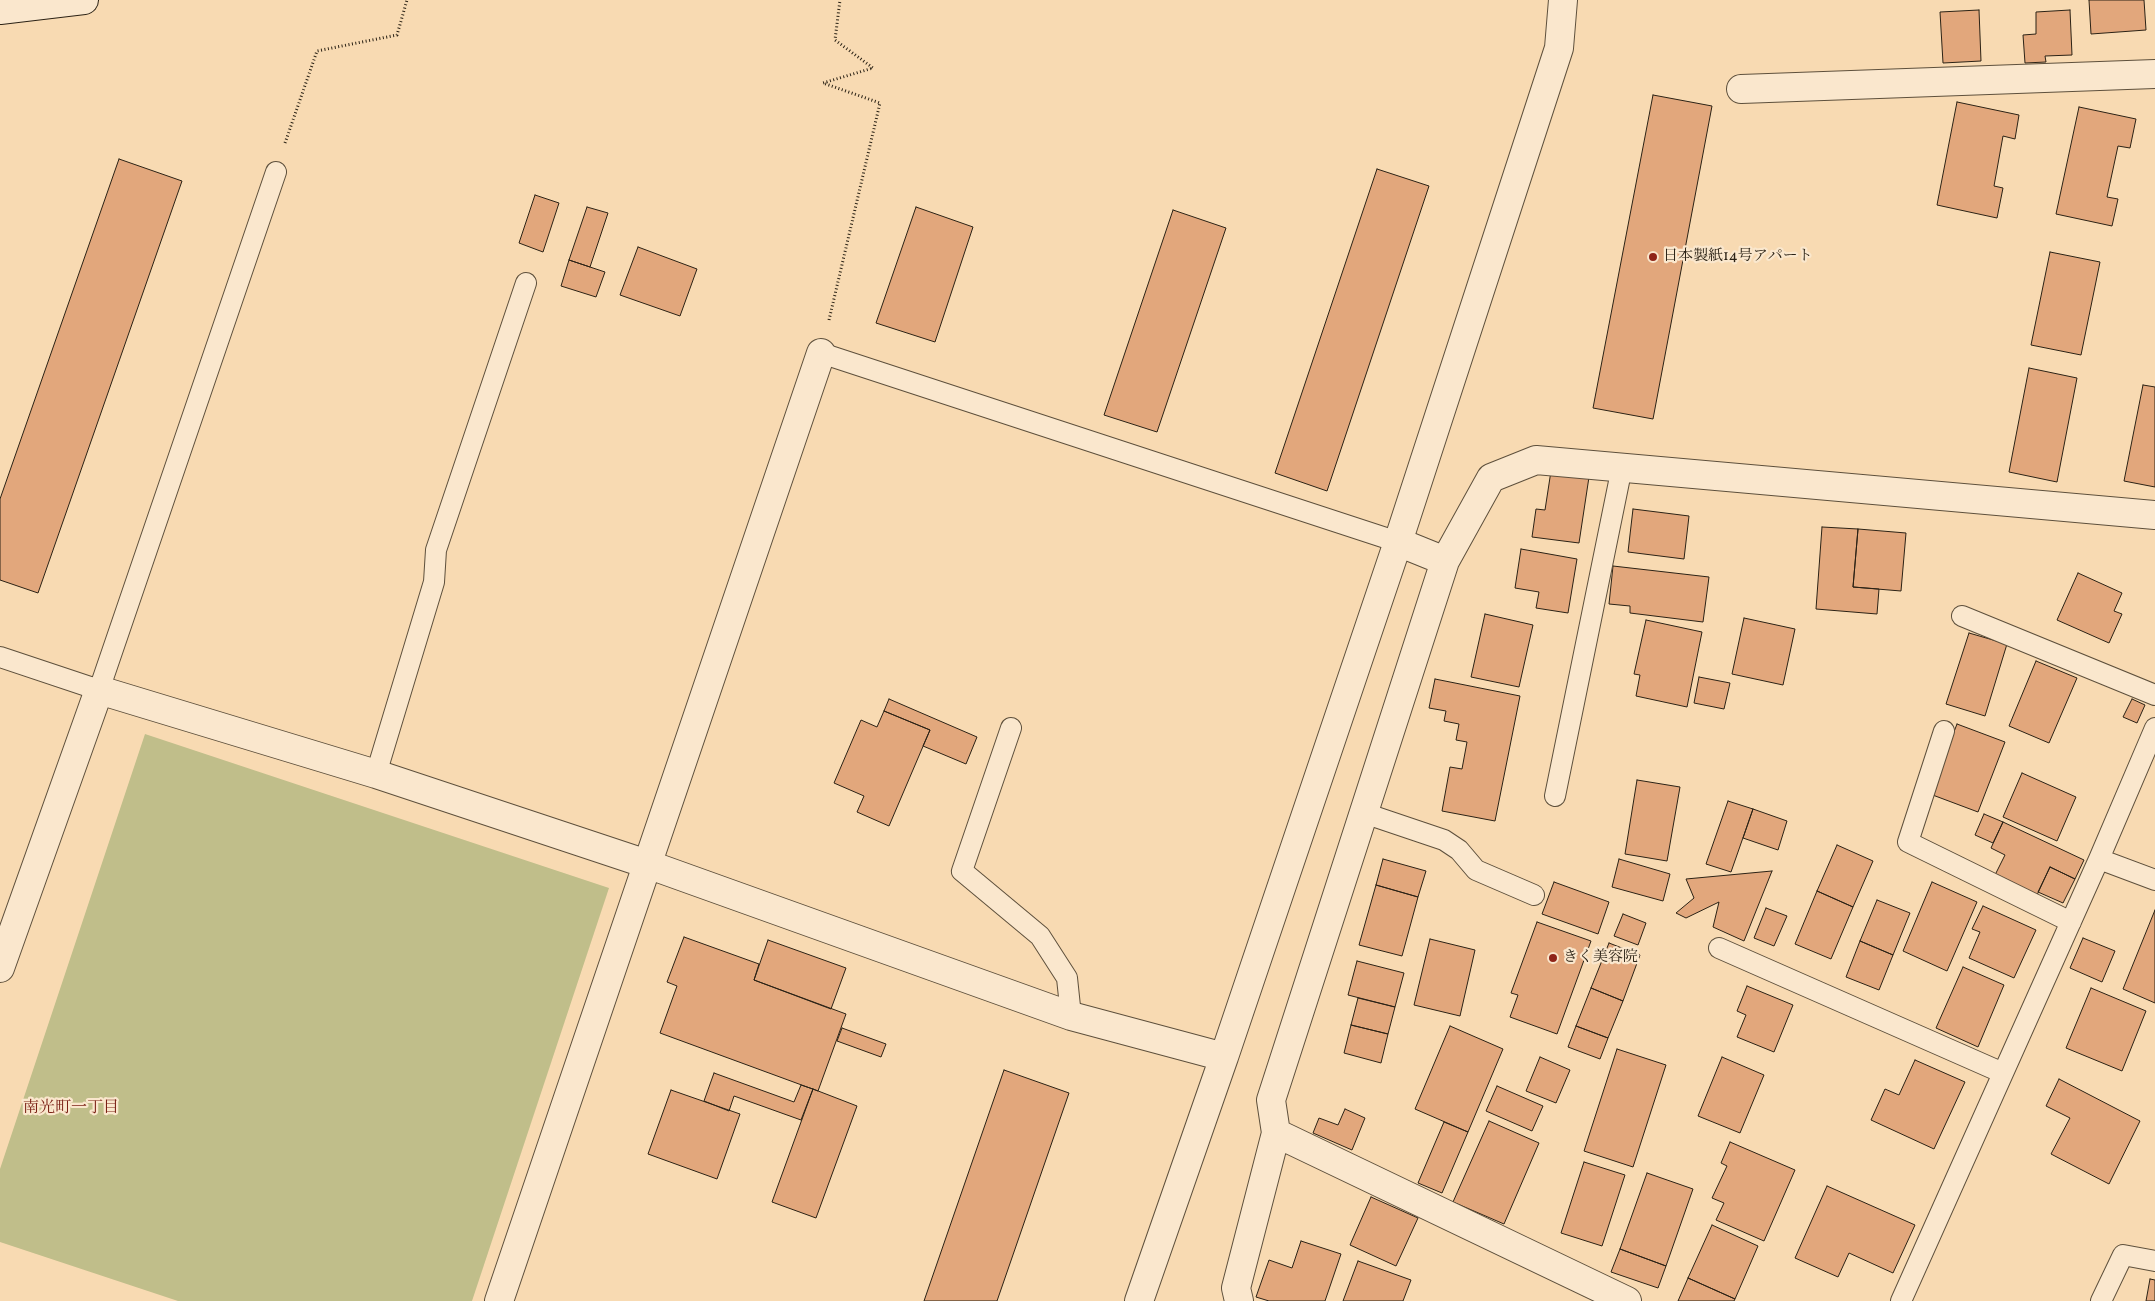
<!DOCTYPE html>
<html>
<head>
<meta charset="utf-8">
<style>
  body { margin:0 }
  canvas { display:block; background:#f8dab2 }
</style>
</head>
<body>
<canvas width="2155" height="1301"></canvas>
<script>
const c = document.querySelector('canvas').getContext('2d');
c.lineJoin = 'round';
function fill(path, color) { c.fillStyle = color; c.fill(path, 'evenodd'); }
const shape = rows => new Path2D(rows.map(r => 'M' + r).join(''));
function strokePath(path, color, width, dash) { c.strokeStyle = color; c.lineWidth = width; c.lineCap = dash ? 'butt' : 'round'; c.setLineDash(dash || []); c.stroke(path); }
function label(font, color, halo, rows, align = 'center') {
  c.font = font + ' Vollkorn,"Noto Serif JP",serif'; c.lineWidth = 4.5; c.setLineDash([]); c.textBaseline = 'middle'; c.strokeStyle = halo; c.fillStyle = color; for (const [text, x, y, turn = 0] of rows) {
    c.save(); c.translate(x, y); c.rotate((+turn || 0) * Math.PI / 180); c.textAlign = isNaN(turn) ? turn : align; if (halo) c.strokeText(text, 0, 0); c.fillText(text, 0, 0); c.restore();
  }
}
fill(shape([
  [145,734,609,888,472,1301,178,1301,0,1242,0,1169]
]), '#c0be8a');
const building = shape([
  [2089,0,2144,0,2146,30,2091,34,2089,0],
  [1979,10,1981,61,1943,63,1940,12,1979,10],
  [2070,10,2072,55,2045,56,2046,62,2025,63,2023,35,2036,34,2036,12,2070,10],
  [1653,95,1712,106,1653,419,1593,408,1653,95],
  [1957,102,2019,115,2015,139,2003,136,1994,186,2003,188,1997,218,1937,205,1957,102],
  [2079,107,2136,119,2130,148,2118,146,2107,197,2118,199,2112,226,2056,214,2079,107],
  [119,159,182,181,38,593,0,580,0,499,119,159],
  [1377,169,1429,186,1327,491,1275,473,1377,169],
  [535,195,559,203,543,252,519,243,535,195],
  [587,207,608,213,590,267,569,260,587,207],
  [916,207,973,227,935,342,876,323,916,207],
  [1173,210,1226,228,1157,432,1104,415,1173,210],
  [638,247,697,269,680,316,620,295,638,247],
  [2050,252,2100,262,2081,355,2031,345,2050,252],
  [569,260,605,272,596,297,561,286,569,260],
  [2029,368,2077,378,2057,482,2009,472,2029,368],
  [2143,385,2155,387,2155,487,2124,481,2143,385],
  [1551,471,1589,477,1579,543,1532,537,1536,509,1545,510,1551,471],
  [1633,509,1689,516,1684,559,1628,552,1633,509],
  [1822,527,1858,529,1853,587,1879,589,1877,614,1816,609,1822,527],
  [1858,529,1906,533,1901,591,1853,587,1858,529],
  [1521,549,1577,559,1568,613,1536,608,1539,592,1515,588,1521,549],
  [1613,566,1709,577,1703,622,1630,613,1630,606,1609,604,1613,566],
  [2078,573,2122,593,2114,611,2122,614,2109,643,2057,620,2078,573],
  [1485,614,1533,625,1519,687,1471,677,1485,614],
  [1744,618,1795,629,1783,685,1732,674,1744,618],
  [1646,620,1702,632,1687,707,1636,696,1640,675,1634,674,1646,620],
  [1969,633,2007,644,1985,716,1946,704,1969,633],
  [2036,661,2077,678,2049,743,2009,726,2036,661],
  [1699,677,1730,683,1724,709,1694,703,1699,677],
  [1435,679,1520,696,1495,821,1442,811,1450,767,1462,769,1467,742,1456,740,1459,724,1444,721,1446,711,1429,708,1435,679],
  [889,699,977,737,966,764,923,746,930,730,884,711,889,699],
  [2132,699,2145,705,2137,723,2123,717,2132,699],
  [884,711,930,730,889,826,857,812,864,796,834,783,861,720,877,727,884,711],
  [1957,724,2005,742,1978,812,1930,794,1957,724],
  [2022,773,2076,797,2057,841,2003,817,2022,773],
  [1637,780,1680,787,1667,861,1625,854,1637,780],
  [1728,801,1753,809,1731,872,1706,864,1728,801],
  [1753,809,1787,821,1778,850,1743,838,1753,809],
  [1984,814,2003,822,1993,843,1975,835,1984,814],
  [2003,822,2084,860,2075,879,2050,867,2037,895,1995,875,2005,855,1991,848,2003,822],
  [1837,845,1873,861,1853,907,1817,891,1837,845],
  [1383,859,1426,871,1418,897,1376,885,1383,859],
  [1619,859,1670,874,1663,901,1612,887,1619,859],
  [2050,867,2075,879,2063,903,2038,892,2050,867],
  [1772,871,1744,941,1713,927,1719,902,1686,918,1676,913,1694,898,1686,879,1772,871],
  [1554,882,1609,902,1598,934,1542,914,1554,882],
  [1932,882,1977,902,1947,971,1903,951,1932,882],
  [1376,885,1418,897,1402,956,1359,945,1376,885],
  [1817,891,1853,907,1831,959,1795,944,1817,891],
  [1877,900,1910,913,1893,955,1860,941,1877,900],
  [1983,906,2036,930,2014,978,1969,958,1980,932,1972,929,1983,906],
  [1766,908,1787,916,1774,946,1754,938,1766,908],
  [2155,910,2155,1003,2123,989,2155,910],
  [1623,914,1646,923,1638,945,1614,936,1623,914],
  [1537,922,1591,941,1557,1034,1510,1017,1518,995,1511,993,1537,922],
  [684,937,759,964,754,980,846,1014,818,1091,660,1033,677,986,667,982,684,937],
  [2083,938,2115,951,2102,982,2070,968,2083,938],
  [1430,939,1475,950,1460,1016,1414,1005,1430,939],
  [768,940,846,968,831,1009,754,980,768,940],
  [1860,941,1893,955,1879,990,1846,977,1860,941],
  [1609,943,1640,955,1623,1001,1591,988,1609,943],
  [1357,961,1404,973,1395,1007,1348,995,1357,961],
  [1963,967,2004,985,1978,1047,1936,1028,1963,967],
  [1747,986,1793,1005,1774,1052,1737,1037,1746,1015,1737,1011,1747,986],
  [1591,988,1623,1001,1608,1038,1576,1026,1591,988],
  [2091,988,2146,1011,2122,1071,2066,1048,2091,988],
  [1358,998,1395,1007,1388,1034,1351,1025,1358,998],
  [1351,1025,1388,1034,1381,1063,1344,1053,1351,1025],
  [1450,1026,1503,1049,1468,1132,1415,1109,1450,1026],
  [1576,1026,1608,1038,1600,1059,1568,1047,1576,1026],
  [842,1028,886,1044,881,1057,837,1041,842,1028],
  [1617,1049,1666,1065,1633,1167,1584,1151,1617,1049],
  [1540,1057,1570,1070,1556,1103,1526,1091,1540,1057],
  [1722,1057,1764,1075,1740,1133,1698,1116,1722,1057],
  [1915,1060,1965,1082,1934,1149,1871,1120,1885,1089,1899,1095,1915,1060],
  [1004,1070,1069,1093,997,1301,924,1301,1004,1070],
  [714,1073,794,1102,801,1085,813,1089,801,1120,734,1096,729,1111,704,1101,714,1073],
  [2059,1079,2140,1121,2109,1184,2051,1154,2070,1118,2046,1106,2059,1079],
  [1497,1086,1543,1106,1532,1131,1486,1111,1497,1086],
  [813,1089,857,1106,816,1218,772,1202,813,1089],
  [671,1090,740,1114,717,1179,648,1154,671,1090],
  [1345,1109,1365,1118,1352,1150,1313,1133,1319,1118,1338,1125,1345,1109],
  [1489,1121,1539,1143,1504,1224,1453,1202,1489,1121],
  [1444,1122,1468,1132,1442,1193,1418,1183,1444,1122],
  [1730,1142,1795,1170,1764,1241,1716,1220,1724,1203,1712,1198,1727,1166,1721,1163,1730,1142],
  [1584,1162,1625,1175,1602,1246,1561,1233,1584,1162],
  [1647,1173,1693,1189,1666,1266,1620,1249,1647,1173],
  [1827,1186,1915,1225,1893,1273,1849,1253,1838,1277,1795,1258,1827,1186],
  [1371,1197,1418,1218,1396,1266,1350,1245,1371,1197],
  [1712,1225,1758,1246,1735,1299,1688,1278,1712,1225],
  [1301,1241,1341,1254,1325,1301,1269,1301,1256,1297,1269,1260,1292,1268,1301,1241],
  [1620,1249,1666,1266,1658,1288,1611,1272,1620,1249],
  [1358,1261,1411,1280,1403,1301,1343,1301,1358,1261],
  [1688,1278,1735,1299,1734,1301,1678,1301,1688,1278],
  [2150,1279,2155,1280,2155,1301,2146,1301,2150,1279]
]);
fill(building, '#e2a77c');
strokePath(building, '#2b2215', 1);
const lane = shape([
  [821,353,1398,542],
  [1962,616,2155,695],
  [0,657,99,690,276,172],
  [1011,728,962,871,1040,936,1067,978,1071,1016],
  [1944,731,1908,842,2071,922],
  [376,774,434,582,436,550,526,283],
  [1555,796,1622,467],
  [1364,813,1444,840,1459,850,1476,870,1534,895],
  [2099,859,2155,880],
  [1719,948,2003,1073],
  [1901,1301,2099,859,2155,728],
  [2101,1301,2123,1255,2155,1261]
]);
const street = shape([
  [1741,89,2155,74],
  [1398,542,1445,561],
  [0,968,99,690,376,774,647,864,1071,1016,1224,1057,1139,1301],
  [1224,1057,1398,542,1559,48,1563,0],
  [1276,1133,1627,1301],
  [499,1301,821,353],
  [1239,1301,1236,1288,1276,1133,1271,1100,1445,561,1491,478,1536,460,2155,515]
]);
const secondary = shape([
  [0,10,84,0]
]);
strokePath(lane, '#5e503c', 22);
strokePath(street, '#5e503c', 30);
strokePath(secondary, '#2b2215', 30);
strokePath(shape([
  [285,143,317,51,397,35,407,0],
  [829,320,880,103,823,83,873,68,835,40,840,0]
]), '#2b2215', 3, [1, 2.5]);
strokePath(lane, '#fae7cd', 20);
strokePath(street, '#fae7cd', 28);
strokePath(secondary, '#fae7cd', 28);
for (const [x, y, r, color] of [
  [1653,257,5,"#8f2418"],
  [1553,958,5,"#8f2418"]
]) { const dot = new Path2D(); dot.arc(x, y, r, 0, 2 * Math.PI); c.fillStyle = color; c.fill(dot); strokePath(dot, '#fae7cd', 2); }
label('15px', '#2b2215', '#fae7cd', [
  ["日本製紙14号アパート",1663,257],
  ["きく美容院",1563,958]
], 'left');
label('16px', '#7a1f14', '#fae7cd', [
  ["南光町一丁目",71,1109]
]);
</script>
</body>
</html>
